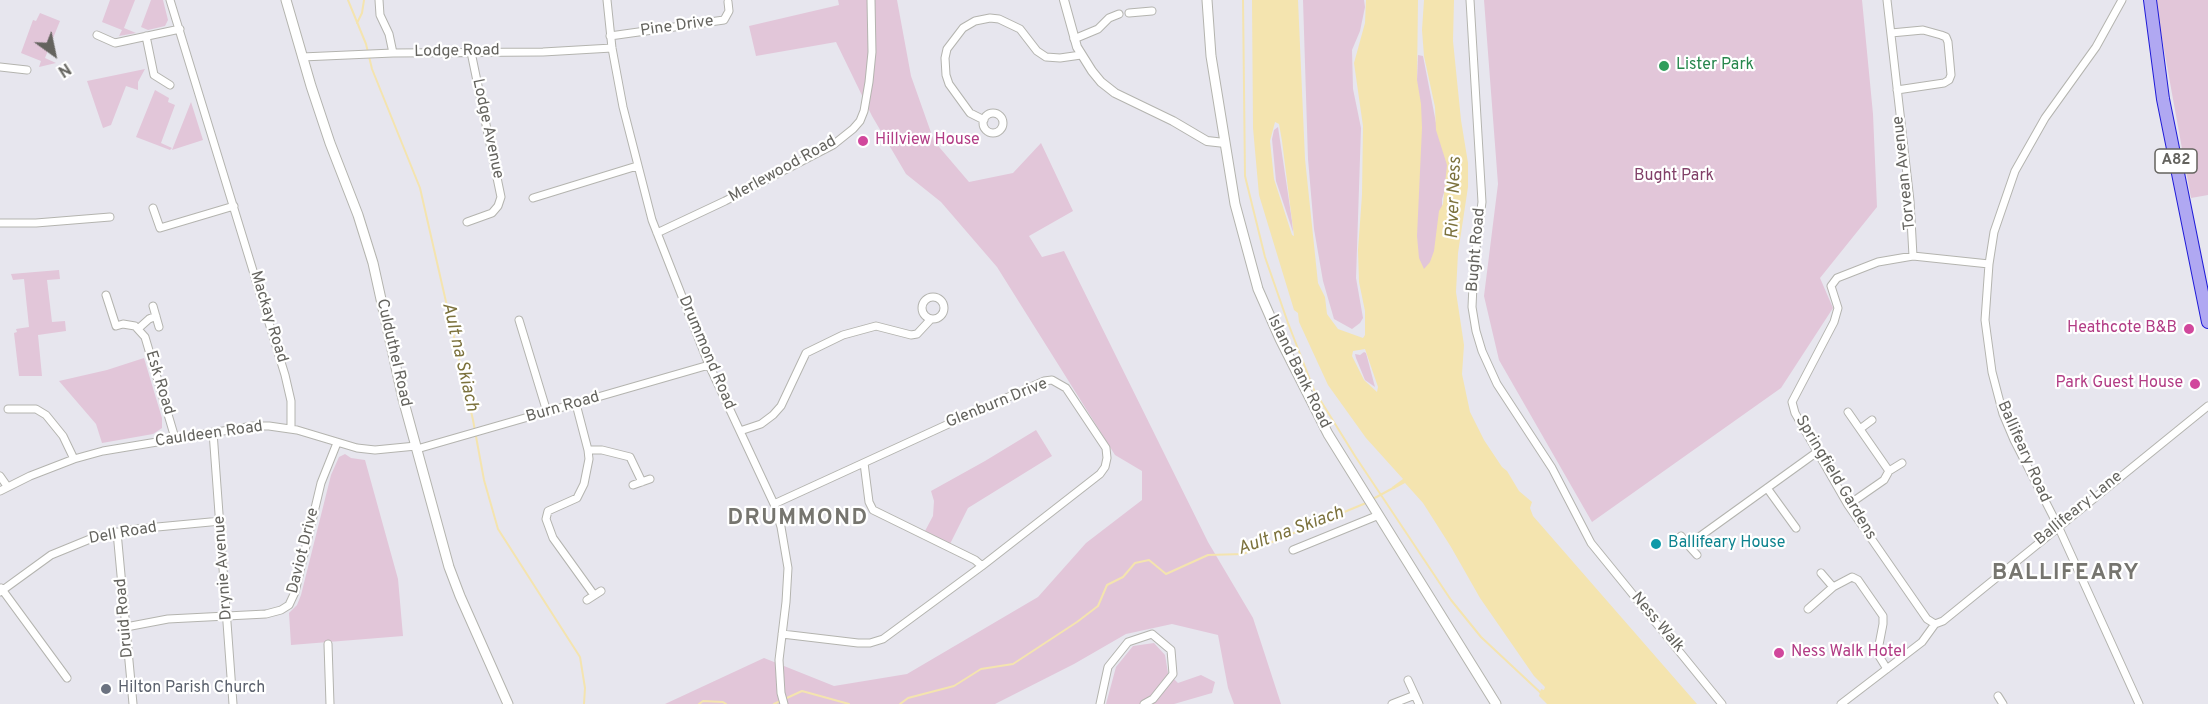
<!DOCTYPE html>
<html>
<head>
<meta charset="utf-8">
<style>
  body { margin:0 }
  #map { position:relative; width:2208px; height:704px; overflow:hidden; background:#e7e6ee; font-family:Overpass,sans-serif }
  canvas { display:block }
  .north { position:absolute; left:24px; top:24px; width:60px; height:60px; -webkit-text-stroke:4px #fff; paint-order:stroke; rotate:147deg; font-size:16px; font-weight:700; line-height:24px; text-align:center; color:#64635e }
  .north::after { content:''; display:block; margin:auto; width:21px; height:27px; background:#64635e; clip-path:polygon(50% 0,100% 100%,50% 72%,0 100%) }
</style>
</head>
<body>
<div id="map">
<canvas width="2208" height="704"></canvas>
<div class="north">N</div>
</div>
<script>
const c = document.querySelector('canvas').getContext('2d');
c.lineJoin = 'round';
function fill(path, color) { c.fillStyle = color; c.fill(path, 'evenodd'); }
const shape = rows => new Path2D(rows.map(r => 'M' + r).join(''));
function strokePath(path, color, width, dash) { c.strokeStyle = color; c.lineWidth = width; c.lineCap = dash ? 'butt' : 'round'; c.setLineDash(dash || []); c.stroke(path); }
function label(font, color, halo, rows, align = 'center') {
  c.font = font + ' Overpass,sans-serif'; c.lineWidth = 4.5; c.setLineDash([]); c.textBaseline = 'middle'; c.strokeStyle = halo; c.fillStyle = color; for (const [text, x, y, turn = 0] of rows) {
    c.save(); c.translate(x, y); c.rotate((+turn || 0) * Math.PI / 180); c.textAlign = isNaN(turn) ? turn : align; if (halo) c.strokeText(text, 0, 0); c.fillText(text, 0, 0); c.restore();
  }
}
fill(shape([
  [110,0,135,0,124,28,136,33,119,36,122,30,102,22],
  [151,0,163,0,168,20,165,26,148,30,141,27],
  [838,0,897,0,911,76,934,141,969,182,1013,173,1041,143,1073,211,1029,236,1042,257,1064,251,1208,542,1253,618,1281,704,1234,704,1228,688,1218,635,1172,624,1126,634,1074,664,995,704,665,704,764,658,834,686,907,674,1038,597,1086,543,1142,500,1142,471,1115,455,997,267,941,202,906,174,872,116,836,42,756,56,749,26,839,5],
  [1303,0,1364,0,1365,7,1360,31,1352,50,1353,89,1361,128,1356,278,1363,318,1360,323,1352,329,1334,319,1323,281,1314,229,1308,159],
  [1484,0,1862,0,1873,114,1877,207,1820,278,1833,308,1781,388,1592,522,1499,360,1484,296,1498,184],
  [2155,0,2208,0,2208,195,2191,198],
  [40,13,60,21,45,58,56,63,39,67,41,61,21,53,33,20,36,21],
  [1418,55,1423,56,1437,128,1449,151,1449,177,1442,199,1442,215,1432,267,1422,270,1413,254,1412,199],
  [145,69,138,82,138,90,126,86,111,125,103,128,87,81],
  [155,90,169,98,168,102,175,105,161,143,172,148,170,150,136,137],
  [191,102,203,140,172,150],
  [1278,127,1292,221,1293,232,1276,181,1272,139,1274,130],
  [59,270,60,279,47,280,52,322,65,321,66,331,38,335,42,376,19,376,14,333,17,332,16,329,29,327,24,279,13,280,11,274],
  [1364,352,1366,353,1375,387,1365,380,1356,358,1355,354,1360,355],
  [144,358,162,418,162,428,153,434,102,443,96,424,59,381,107,370],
  [1036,430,1052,456,968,508,950,544,925,531,933,516,934,501,931,491,985,461],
  [345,454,351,458,365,460,398,579,403,636,291,645,289,613,297,605,301,595,331,475,339,457],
  [1154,643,1165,655,1168,673,1178,683,1201,675,1215,682,1212,693,1174,704,1106,704,1116,667,1133,646]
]), '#e2c6d9');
fill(shape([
  [1252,0,1298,0,1305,159,1318,283,1325,297,1327,314,1338,329,1363,338,1365,335,1365,311,1359,282,1358,250,1362,195,1363,126,1354,63,1365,23,1366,0,1418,0,1417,80,1421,104,1422,128,1417,236,1419,258,1424,269,1430,262,1434,251,1439,211,1443,204,1447,165,1436,130,1435,107,1424,56,1422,30,1424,0,1454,0,1453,41,1461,120,1468,163,1468,187,1458,253,1456,292,1464,345,1462,374,1470,412,1484,440,1502,467,1507,471,1519,491,1532,502,1530,508,1533,516,1697,704,1547,704,1539,696,1541,689,1544,690,1545,687,1534,676,1480,598,1451,547,1423,503,1405,483,1394,489,1392,487,1403,479,1366,438,1328,385,1299,322,1298,313,1294,310,1259,195,1253,128],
  [1275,122,1279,124,1282,141,1294,236,1292,235,1274,179,1270,141],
  [1365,349,1378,387,1377,392,1364,380,1352,356,1353,351]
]), '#f4e4af');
strokePath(shape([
  [348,0,366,44,372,69,420,188,473,420,484,480,498,529,580,657,585,688,584,704],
  [1243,0,1245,176,1265,257,1288,323,1314,390,1355,456,1451,600,1481,637,1542,694],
  [357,23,362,13,364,0],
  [1371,500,1395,487],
  [699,704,703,701,723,702,726,704],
  [774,704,802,691,849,704],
  [900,704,908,698,954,686,981,669,1013,664,1077,622,1098,606,1107,585,1123,577,1135,563,1149,560,1166,574,1208,555,1243,554,1366,503]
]), '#f4e4af', 2);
const minor = shape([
  [170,0,285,375,291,401,291,429],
  [379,0,380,15,389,34,393,53],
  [607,0,612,48,623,107,652,220,709,365,774,504,781,527,788,568,786,602,779,660,781,693,784,704],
  [1470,0,1482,202,1474,263,1472,307,1476,331,1482,351,1497,384,1552,468,1591,543,1722,704],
  [1887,0,1910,201,1913,256],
  [2122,0,2096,47,2045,118,2015,171,1994,232,1989,264,1985,320,1992,372,2003,414,2014,440,2058,526,2139,704],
  [1129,13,1152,11],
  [1891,33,1923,30,1941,35,1946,37,1948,42,1951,75,1949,80,1944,83,1897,90],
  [97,35,115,43,180,29],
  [146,36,154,75,170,85],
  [610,36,724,20,729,11,728,2],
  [1074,39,1098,29,1109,18,1119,14],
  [302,57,393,53,543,52,612,48],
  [0,67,27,70],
  '983 123a10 10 0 1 1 20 0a10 10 0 1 1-20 0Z',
  [984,120,970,113,949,84,946,75,945,58,947,49,963,28,975,21,990,18,999,19,1020,29,1037,51,1046,57,1060,58,1081,55],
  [533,198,637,166],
  [153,208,160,228,234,206],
  [467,222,492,213,498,206,501,197,471,52],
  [0,223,36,223,110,217],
  [657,233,725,201,833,145,853,129,860,121,864,111,869,82,872,52,871,0],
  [106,295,116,326,123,324,135,326,145,337,175,438],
  '922 308a11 11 0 1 1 22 0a11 11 0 1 1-22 0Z',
  [153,306,159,327],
  [519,320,547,412],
  [139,328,149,319,156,316],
  [576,404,588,450,589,459,584,484,577,498,548,511,546,519,553,538,594,595],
  [8,409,36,409,46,415,63,436,74,459],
  [1848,412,1889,471,1884,480,1848,505],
  [1860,429,1872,420],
  [740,431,761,424,773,415,781,406,806,353,843,335,876,326,911,335,917,334,931,319],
  [213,432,233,704],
  [417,449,709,365],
  [588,450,602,450,630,457,642,482],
  [864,463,869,502,873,510,975,560,982,566],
  [1889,471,1902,463],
  [0,476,7,486],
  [633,485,650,479],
  [1767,488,1796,528],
  [0,491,30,476,74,459,103,451,253,426,269,426,297,430,357,448,375,450,416,446],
  [774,504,955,421,1044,381,1052,380,1066,388,1106,448,1107,458,1105,467,1100,474,982,566,883,639,870,643,858,643,782,634],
  [117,532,133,704],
  [1681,536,1688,545],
  [1293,550,1379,515],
  [1697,555,1688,545,1817,452],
  [1821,573,1833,587,1852,577,1858,580,1883,616,1883,624,1878,650,1879,656,1887,669],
  [1,588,67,678],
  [0,592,51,555,95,537,136,529,221,521],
  [587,600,601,591],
  [1808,609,1833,587],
  [1935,624,1927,619,1848,505,1795,413,1792,402,1834,322,1838,308,1831,286,1837,278,1878,262,1913,256,1989,264],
  [126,627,168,619,266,614,281,610,289,605,295,592,321,483,337,443],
  [328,644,330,704],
  [1408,680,1419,704],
  [1998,696,2003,704],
  [1100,704,1108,667,1128,642,1152,634,1171,650,1173,674,1153,699,1144,704],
  [1392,704,1415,695],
  [1841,704,1922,642,1935,624,1943,621,2208,406]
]);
const tertiary = shape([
  [1064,0,1077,47,1092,71,1101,82,1115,93,1173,121,1207,141,1225,143]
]);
const secondary = shape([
  [286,0,311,86,330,143,358,215,373,263,403,399,449,567,460,596,508,704],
  [1207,0,1211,56,1235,204,1258,289,1280,339,1328,434,1496,704]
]);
const trunk = shape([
  [2150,0,2163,99,2208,322]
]);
strokePath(minor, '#b4b4af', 9);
strokePath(tertiary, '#b4b4af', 10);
strokePath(secondary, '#b4b4ae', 11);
strokePath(trunk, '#201cd7', 14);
strokePath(minor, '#fff', 7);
strokePath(tertiary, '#fff', 8);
strokePath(secondary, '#fff', 9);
strokePath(trunk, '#b0a8f2', 12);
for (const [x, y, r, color] of [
  [1664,66,6,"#2e9e5b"],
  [863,141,6,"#d1479c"],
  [2189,329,6,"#d1479c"],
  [2195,384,6,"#d1479c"],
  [1656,544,6,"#0f9aa8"],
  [1779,653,6,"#d1479c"],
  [106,689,6,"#6b7280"]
]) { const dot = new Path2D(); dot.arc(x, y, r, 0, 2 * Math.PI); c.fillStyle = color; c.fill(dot); strokePath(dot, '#fff', 2); }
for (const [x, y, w] of [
  [2176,161,42]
]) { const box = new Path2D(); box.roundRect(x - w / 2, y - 12, w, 24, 4.5); c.fillStyle = '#fff'; c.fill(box); strokePath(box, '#64635e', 1.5); }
label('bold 15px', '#64635e', null, [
  ["A82",2176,161]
]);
label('16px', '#64635e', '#fff', [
  ["Pine Drive",677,27,-8],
  ["Lodge Road",457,52,-1],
  ["Lodge Avenue",487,129,78],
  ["Merlewood Road",783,170,-29],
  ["Torvean Avenue",1905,173,-96],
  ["Bught Road",1477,250,-85],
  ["Mackay Road",268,317,73],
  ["Culduthel Road",393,353,77],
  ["Drummond Road",706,353,67],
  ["Island Bank Road",1298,372,64],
  ["Esk Road",159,383,73],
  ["Glenburn Drive",997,404,-22],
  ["Burn Road",563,408,-16],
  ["Cauldeen Road",209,435,-8],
  ["Ballifeary Road",2023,452,66],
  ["Springfield Gardens",1835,478,59],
  ["Ballifeary Lane",2079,509,-39],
  ["Dell Road",123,534,-10],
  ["Daviot Drive",304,551,-76],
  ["Drynie Avenue",224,568,-94],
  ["Druid Road",125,618,-95],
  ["Ness Walk",1657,623,50]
]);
label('16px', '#27864d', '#fff', [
  ["Lister Park",1676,66]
], 'left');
label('16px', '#b23c85', '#fff', [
  ["Hillview House",875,141],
  ["Heathcote B&B",2177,329,"right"],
  ["Park Guest House",2183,384,"right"],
  ["Ness Walk Hotel",1791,653]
], 'left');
label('16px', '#814068', '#fff', [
  ["Bught Park",1674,177]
]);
label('16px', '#0d838f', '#fff', [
  ["Ballifeary House",1668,544]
], 'left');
label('16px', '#5b616d', '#fff', [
  ["Hilton Parish Church",118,689]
], 'left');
label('italic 18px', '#7c723d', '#fff', [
  ["River Ness",1455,198,-88],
  ["Ault na Skiach",459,357,77],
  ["Ault na Skiach",1291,532,-20]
]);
c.letterSpacing = '1.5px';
label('bold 22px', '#76756f', '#fff', [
  ["DRUMMOND",798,520],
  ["BALLIFEARY",2066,575]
]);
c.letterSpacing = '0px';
</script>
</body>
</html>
